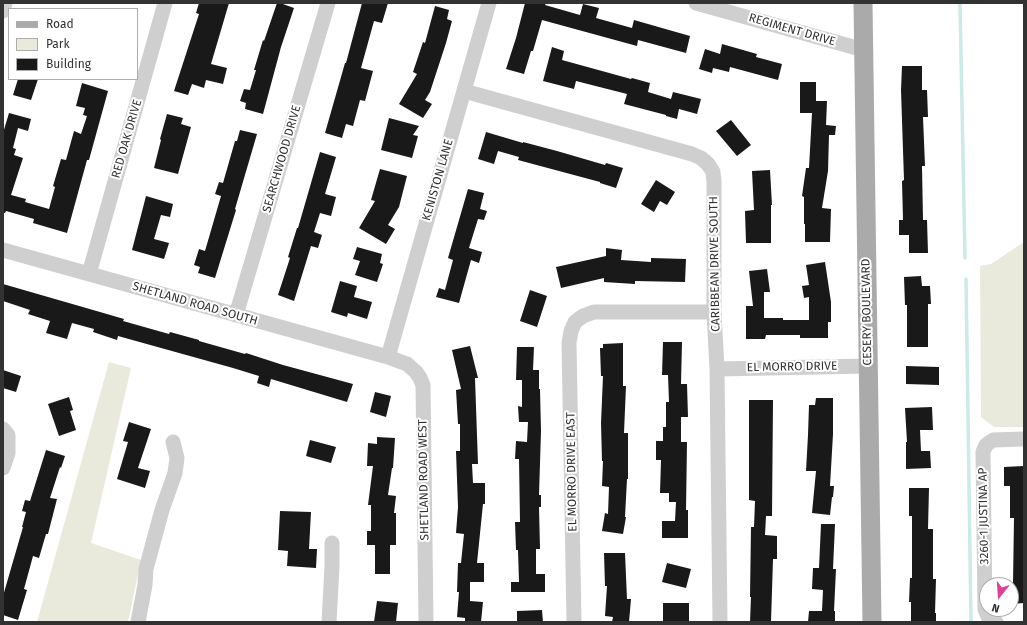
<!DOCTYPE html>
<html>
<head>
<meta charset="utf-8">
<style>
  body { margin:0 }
  #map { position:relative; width:1027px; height:625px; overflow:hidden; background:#fff; font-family:"Fira Sans",sans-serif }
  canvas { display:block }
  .frame { position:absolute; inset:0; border:4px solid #323232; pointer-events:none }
  .legend { position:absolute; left:8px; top:8px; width:130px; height:72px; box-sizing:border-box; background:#fff; border:1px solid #adadad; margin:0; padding:5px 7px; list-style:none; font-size:12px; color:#323232 }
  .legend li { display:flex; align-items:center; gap:8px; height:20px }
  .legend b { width:20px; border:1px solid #adadad }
  .north { position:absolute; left:979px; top:577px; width:40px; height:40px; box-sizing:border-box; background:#fff; border:1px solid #adadad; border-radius:50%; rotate:197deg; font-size:11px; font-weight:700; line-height:16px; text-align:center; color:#323232 }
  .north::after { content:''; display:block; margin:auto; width:14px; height:18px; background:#dd4096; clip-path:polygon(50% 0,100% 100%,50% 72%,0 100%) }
</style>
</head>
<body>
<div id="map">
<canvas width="1027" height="625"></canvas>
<div class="frame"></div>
<ul class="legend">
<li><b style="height:5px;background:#aaa"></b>Road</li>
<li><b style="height:11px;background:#e9e9dc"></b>Park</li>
<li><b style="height:11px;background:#191919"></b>Building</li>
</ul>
<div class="north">N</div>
</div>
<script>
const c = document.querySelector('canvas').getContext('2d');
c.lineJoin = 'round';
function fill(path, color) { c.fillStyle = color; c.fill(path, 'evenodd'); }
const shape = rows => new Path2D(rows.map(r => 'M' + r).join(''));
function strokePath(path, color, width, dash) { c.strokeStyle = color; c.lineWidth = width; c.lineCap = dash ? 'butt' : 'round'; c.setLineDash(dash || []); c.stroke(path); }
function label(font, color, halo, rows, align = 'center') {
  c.font = font + ' "Fira Sans",sans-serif'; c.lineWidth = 4; c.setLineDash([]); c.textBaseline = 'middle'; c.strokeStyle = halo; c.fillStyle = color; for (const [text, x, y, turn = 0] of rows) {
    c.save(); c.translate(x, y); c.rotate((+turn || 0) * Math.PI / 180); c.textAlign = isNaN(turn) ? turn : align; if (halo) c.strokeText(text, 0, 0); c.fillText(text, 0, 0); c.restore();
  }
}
fill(shape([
  [1024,242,1024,427,994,427,981,417,980,266,991,264],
  [109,362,131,368,91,543,141,560,128,622,37,622]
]), '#e9e9dc');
strokePath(shape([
  [960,3,965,258],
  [966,279,971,622]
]), '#cceae7', 3.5);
fill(shape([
  [199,3,229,3,211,64,227,68,223,84,206,80,204,88,192,84,188,95,174,91,199,14,196,13],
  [277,3,280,3,294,8,281,47,263,114,245,109,246,103,240,101,244,89,250,90,256,70,254,70,263,40,264,41],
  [362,3,388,3,382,23,374,21,361,68,373,71,365,101,360,100,353,126,346,124,342,138,325,133,345,63,346,63],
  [525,3,546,3,545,5,580,15,583,4,599,8,596,18,632,28,634,20,690,36,686,53,638,40,637,46,542,20,533,51,531,51,524,74,506,69,516,38],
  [435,6,449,10,447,19,452,21,446,43,430,92,425,100,432,104,423,118,399,104,417,74,413,72,423,42,425,43],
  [722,44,757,54,756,57,782,64,778,80,730,67,729,72,713,68,712,73,699,69,705,49,720,54],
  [552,47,564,51,562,60,631,79,632,78,650,83,648,92,671,99,673,92,701,99,697,114,679,109,677,119,666,116,666,115,624,104,627,94,576,81,574,89,543,81],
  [902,66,922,66,922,90,927,90,928,117,923,117,925,166,922,166,923,220,927,220,928,253,909,253,909,235,899,235,899,220,903,220,902,181,904,180,901,90],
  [18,79,38,79,31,100,13,95],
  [800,82,816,82,816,101,827,101,826,125,836,126,835,135,829,135,828,171,822,208,831,209,830,242,805,242,805,224,804,224,804,197,802,196,806,168,809,168,812,113,800,113],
  [82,83,108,91,89,160,87,160,67,233,33,223,34,219,6,211,5,213,3,213,3,133,9,113,31,119,28,131,18,128,13,148,16,149,14,155,23,158,11,195,26,199,25,202,49,209,55,187,53,186,61,159,66,160,74,131,81,134,87,116,83,115,85,108,76,106],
  [167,114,183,118,181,124,191,127,178,174,154,168,161,140,160,139],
  [389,118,419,126,413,135,418,136,412,158,381,150],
  [731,120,751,145,737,156,716,131],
  [240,130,257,134,235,209,236,210,215,278,198,273,200,267,194,265,199,249,205,251,221,196,215,194,219,182,223,183,235,141,237,141],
  [486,132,523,143,523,142,557,151,605,165,606,163,623,168,616,188,600,183,600,182,518,160,519,157,498,151,494,164,478,159],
  [320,152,336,157,325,194,336,197,331,216,320,213,314,232,322,235,318,248,311,246,294,301,278,295,290,258,288,257,297,228,298,228],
  [380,169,407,176,399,207,388,225,395,229,386,244,359,228,375,201,371,200],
  [770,170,772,205,771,205,771,243,746,243,745,211,754,210,752,171],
  [656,180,675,192,667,205,660,201,654,212,641,204],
  [468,189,484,193,480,209,487,211,484,220,478,219,469,248,482,252,479,263,471,260,459,303,436,297,439,288,445,290,453,260,448,258],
  [146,196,173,204,170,217,161,215,154,239,169,243,164,259,132,250],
  [357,247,382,254,380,263,383,264,377,282,355,275,360,261,353,259],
  [606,248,622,250,621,260,651,262,651,258,686,259,685,282,635,281,635,284,604,282,604,278,561,288,556,267,606,256],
  [825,262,831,302,831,322,828,322,828,338,800,338,800,335,766,335,765,339,746,339,746,306,753,306,749,271,767,269,770,292,764,292,764,318,783,318,783,320,809,320,809,297,804,298,802,286,809,285,806,265],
  [921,276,922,286,930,286,931,304,928,304,928,347,907,347,907,305,905,305,904,277],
  [340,281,357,286,354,297,372,302,367,319,348,313,347,317,331,312],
  [3,284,100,312,124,319,123,321,169,334,170,332,199,340,199,341,245,354,246,353,283,365,353,384,347,402,271,379,269,387,257,383,259,376,233,368,118,336,117,340,93,332,94,329,72,323,67,339,46,333,50,321,28,314,30,310,3,301],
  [530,290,547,296,537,327,520,321],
  [663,342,682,342,681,384,687,384,688,417,681,417,681,442,687,442,686,510,688,510,688,538,662,538,662,521,675,521,676,502,669,502,669,493,660,493,661,460,656,460,656,441,663,441,663,427,666,427,666,402,669,402,668,375,662,375],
  [623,343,623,386,626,386,624,433,628,433,628,479,627,479,625,517,626,517,623,534,602,531,605,513,608,514,609,487,602,486,603,461,602,461,601,423,603,376,601,376,600,348,603,348,603,344],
  [470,346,478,378,475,378,478,464,472,464,473,483,485,483,485,504,483,504,477,563,484,563,484,582,470,582,470,601,483,602,481,622,465,622,465,618,457,617,459,592,457,592,458,563,461,563,464,534,456,533,458,507,456,451,460,451,460,424,458,424,456,390,461,389,452,350],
  [517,347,534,347,533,370,539,370,539,389,540,389,541,431,539,495,541,495,541,507,539,507,540,549,536,549,536,574,545,574,545,592,511,592,511,582,519,582,518,550,516,550,515,522,520,522,519,459,515,459,516,441,527,442,528,422,519,422,518,406,522,407,522,380,516,380],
  [906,366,939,367,939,385,906,384],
  [3,370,21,376,16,392,3,388],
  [375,392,391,396,386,417,370,412],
  [69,397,73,410,70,411,76,430,59,436,48,404],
  [816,398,833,398,833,434,830,486,834,486,833,497,832,497,830,515,812,513,816,471,806,471,808,435,809,405,815,405],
  [749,400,773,400,772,516,766,516,765,535,777,536,777,559,773,559,771,622,750,622,751,597,750,597,751,527,754,527,755,501,749,500],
  [932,407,933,430,920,430,921,451,930,451,931,468,906,469,906,442,907,442,905,408],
  [129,422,151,429,138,468,150,471,145,488,117,479,128,442,123,441],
  [377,437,395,438,393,468,392,468,388,495,396,496,394,513,396,513,396,545,390,545,390,574,375,574,375,545,367,545,367,531,371,531,371,505,368,505,373,466,367,466,368,443,377,444],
  [310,440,336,447,331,463,306,456],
  [46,450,65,456,61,468,60,467,50,498,57,499,48,534,46,534,39,558,33,556,24,589,27,590,18,620,3,615,3,596,23,527,22,527,26,512,22,511,25,500,30,501],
  [1024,466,1024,603,1011,604,1011,583,1013,583,1014,518,1010,518,1010,486,1004,486,1004,467],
  [909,488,929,488,928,529,933,529,933,579,936,579,935,613,936,613,936,622,911,622,911,602,909,602,910,578,912,578,912,516,909,516],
  [280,511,311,512,309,549,317,549,316,568,287,566,288,551,278,550],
  [821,524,835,524,833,569,836,569,834,611,835,611,835,622,808,622,809,611,822,611,823,590,812,589,813,568,819,568],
  [604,553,625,553,627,599,631,599,629,622,612,622,613,617,605,616,607,586,605,586],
  [667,563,691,569,686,588,662,582],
  [377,601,398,603,396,622,374,622],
  [663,603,689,603,689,622,663,622],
  [542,610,543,622,517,622,517,611]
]), '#191919');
strokePath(shape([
  [696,3,864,50],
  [3,11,5,3],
  [464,91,692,154,701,158,708,164,713,172,714,182,714,312,717,369,720,622],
  [3,250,388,357,407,364,416,372,420,378,423,385,426,622],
  [89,274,165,3],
  [236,315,328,3],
  [388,357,489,3],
  [717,369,868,366],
  [3,429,8,435,8,453,3,468],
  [138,622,145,585,146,569,162,510,175,473,177,458,173,442],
  [329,622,332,566,332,543],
  [574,622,569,343,571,331,575,322,583,316,594,312,714,312],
  [996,622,989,619,985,609,983,452,986,445,993,440,1024,439]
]), '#cfcfcf', 15);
strokePath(shape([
  [863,3,872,622]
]), '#aaa', 19);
label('12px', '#323232', '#fff', [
  ["REGIMENT DRIVE",792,30,16],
  ["RED OAK DRIVE",127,139,-74],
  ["SEARCHWOOD DRIVE",282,159,-74],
  ["KENISTON LANE",438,180,-74],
  ["CARIBBEAN DRIVE SOUTH",715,264,-91],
  ["SHETLAND ROAD SOUTH",195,304,16],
  ["CESERY BOULEVARD",867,312,-91],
  ["EL MORRO DRIVE",792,367,-1],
  ["EL MORRO DRIVE EAST",572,472,-91],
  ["SHETLAND ROAD WEST",424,480,-91],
  ["3260-1 JUSTINA AP",984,516,-91]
]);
</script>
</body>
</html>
